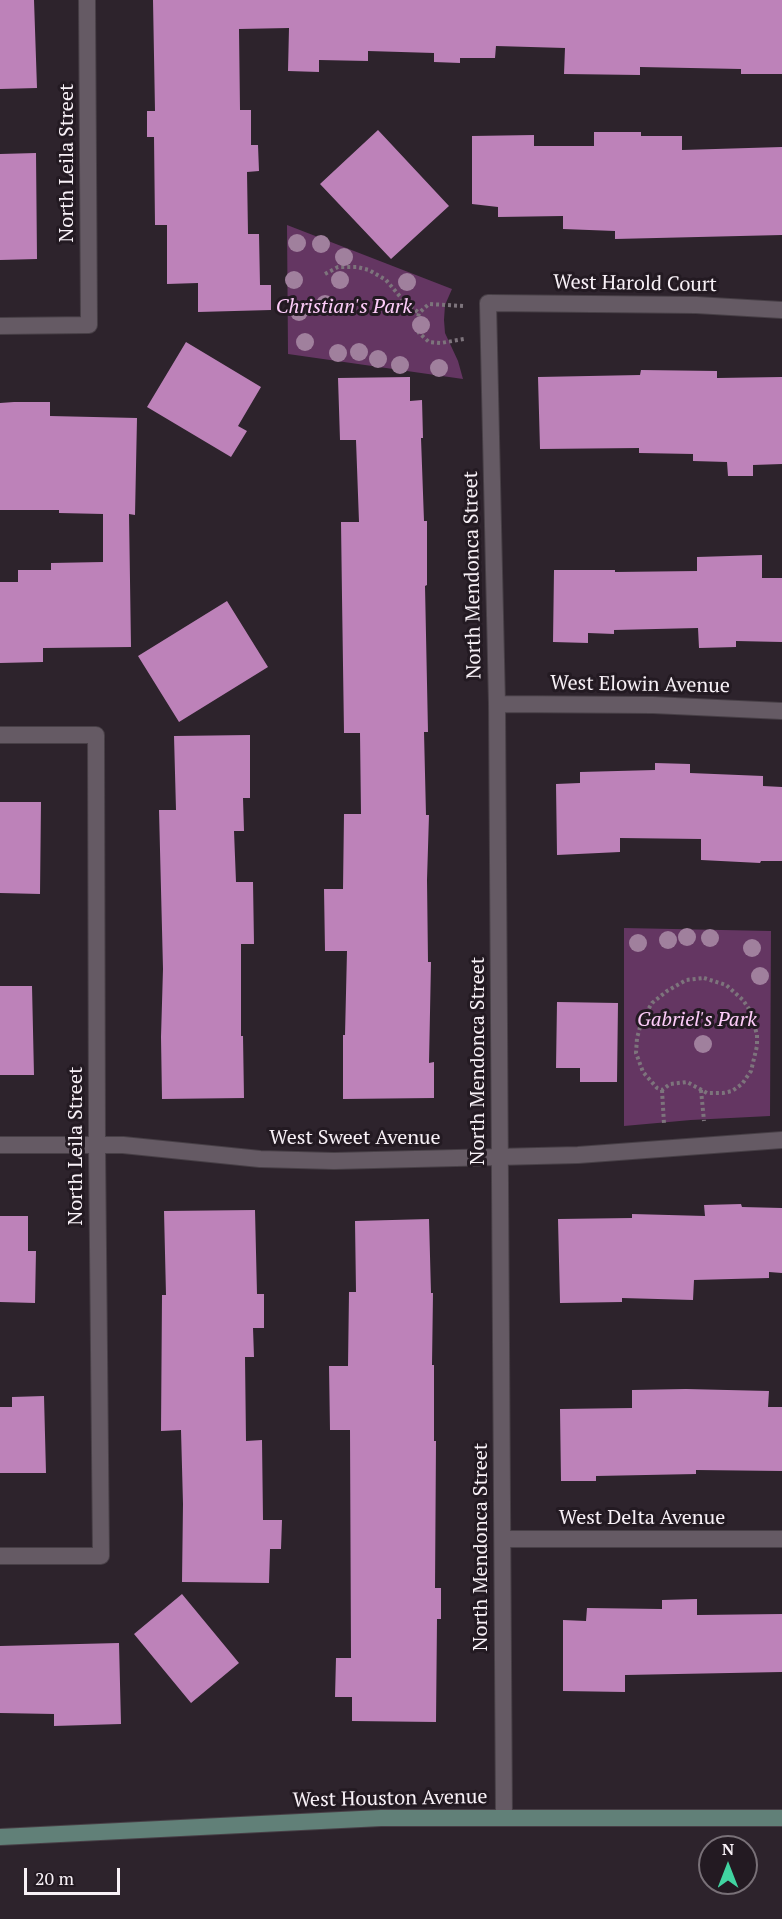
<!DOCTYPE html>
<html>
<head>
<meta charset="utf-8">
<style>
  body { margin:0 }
  #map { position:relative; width:782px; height:1919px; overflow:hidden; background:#2d232c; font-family:"PT Serif",serif }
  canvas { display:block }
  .north { position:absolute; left:698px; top:1835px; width:60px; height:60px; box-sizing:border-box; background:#231a22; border:2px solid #787077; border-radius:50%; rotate:0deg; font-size:16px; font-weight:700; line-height:24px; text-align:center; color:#f8f1f7 }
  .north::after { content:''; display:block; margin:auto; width:21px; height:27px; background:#41d4a1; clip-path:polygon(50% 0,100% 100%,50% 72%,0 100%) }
  .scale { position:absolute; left:24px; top:1868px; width:96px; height:27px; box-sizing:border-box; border:3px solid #f8f1f7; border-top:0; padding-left:8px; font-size:18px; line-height:21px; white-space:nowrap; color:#f8f1f7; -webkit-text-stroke:4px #231a22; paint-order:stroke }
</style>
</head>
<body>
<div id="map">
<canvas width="782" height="1919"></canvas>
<div class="north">N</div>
<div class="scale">20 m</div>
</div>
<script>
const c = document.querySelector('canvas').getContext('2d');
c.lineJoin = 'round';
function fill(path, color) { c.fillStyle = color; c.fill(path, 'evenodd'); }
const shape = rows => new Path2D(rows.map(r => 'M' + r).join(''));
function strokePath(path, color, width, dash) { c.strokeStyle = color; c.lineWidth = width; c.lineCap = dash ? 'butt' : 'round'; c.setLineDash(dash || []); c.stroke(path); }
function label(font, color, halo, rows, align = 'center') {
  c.font = font + ' "PT Serif",serif'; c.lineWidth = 6; c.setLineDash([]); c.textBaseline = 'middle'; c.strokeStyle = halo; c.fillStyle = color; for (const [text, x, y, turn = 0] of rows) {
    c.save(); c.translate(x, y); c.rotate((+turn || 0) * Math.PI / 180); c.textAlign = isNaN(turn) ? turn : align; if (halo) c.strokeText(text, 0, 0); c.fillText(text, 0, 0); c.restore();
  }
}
fill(shape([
  [287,225,452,289,445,305,444,320,445,333,458,361,463,379,288,354],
  [624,928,771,931,770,1116,691,1120,624,1126]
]), '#643662');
fill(shape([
  [0,0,34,0,37,88,0,89],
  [153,0,782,0,782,74,741,74,741,69,640,67,640,75,564,74,565,48,496,46,495,58,460,58,460,63,434,62,434,53,368,51,368,61,319,60,319,72,288,71,289,28,239,29,240,110,251,110,251,145,258,145,259,171,247,172,248,234,259,234,260,285,271,285,271,310,198,312,198,283,167,284,167,225,155,225,154,137,147,137,147,111,155,111],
  [378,130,449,206,391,259,320,184],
  [594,132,641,132,641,136,682,136,682,150,782,147,782,235,615,239,615,231,563,229,563,216,498,217,498,207,472,204,472,136,534,135,534,146,594,146],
  [36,153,37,259,0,260,0,154],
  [186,342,261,387,238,426,247,431,231,457,147,407],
  [641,370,717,371,717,378,782,377,782,464,753,465,753,476,728,476,727,462,693,461,693,454,639,453,639,448,540,449,538,377,640,375],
  [410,377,410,401,422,400,423,438,421,438,424,521,427,521,427,585,425,586,428,732,424,732,426,815,429,815,427,880,428,962,431,962,429,1063,434,1062,434,1098,343,1099,343,1035,345,1035,347,951,325,951,324,889,343,889,344,814,361,814,360,733,344,733,342,597,341,522,359,522,356,440,340,440,338,378],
  [14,402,50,402,50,416,137,418,135,515,129,514,131,647,43,648,43,662,0,663,0,582,18,582,18,570,51,570,51,563,103,562,103,514,59,513,59,510,0,510,0,403],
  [762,555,762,578,782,578,782,642,736,641,736,647,699,648,698,628,614,630,614,634,588,633,588,643,553,642,554,570,615,570,615,572,697,571,697,557],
  [227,601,268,667,179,722,138,656],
  [250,735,250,798,243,798,244,831,234,831,236,882,253,882,254,944,241,944,241,1036,243,1036,244,1098,162,1099,161,1037,163,969,159,810,176,810,174,736],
  [655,763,690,764,690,773,763,776,763,786,782,787,782,861,761,861,760,863,701,860,701,839,620,838,620,852,557,855,556,784,580,783,580,772,655,770],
  [0,802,41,802,40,894,0,893],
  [0,986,32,986,34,1075,0,1075],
  [557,1002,618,1003,617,1082,580,1082,580,1068,556,1068],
  [741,1204,742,1207,782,1208,782,1273,769,1272,769,1278,694,1280,693,1300,622,1298,622,1302,560,1303,558,1219,632,1218,632,1214,705,1216,704,1205],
  [255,1210,257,1294,264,1294,264,1328,253,1328,254,1357,245,1357,246,1441,262,1440,263,1520,282,1520,281,1549,270,1549,269,1583,182,1582,183,1504,181,1430,161,1431,162,1295,166,1295,164,1211],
  [0,1216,28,1216,28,1251,36,1251,35,1303,0,1302],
  [429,1219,431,1293,433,1293,432,1365,434,1365,434,1441,436,1441,435,1588,441,1588,441,1619,437,1619,436,1722,352,1721,352,1697,335,1697,336,1658,351,1658,350,1430,330,1430,329,1366,348,1366,349,1292,356,1292,355,1221],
  [686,1389,769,1391,768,1407,782,1407,782,1471,696,1470,696,1474,596,1476,596,1481,561,1481,560,1409,632,1408,632,1390],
  [44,1396,46,1473,0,1473,0,1407,12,1407,12,1397],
  [182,1594,239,1663,191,1703,134,1634],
  [697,1599,697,1615,782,1614,782,1672,625,1675,625,1692,563,1691,563,1620,586,1621,587,1608,662,1609,662,1600],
  [119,1643,121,1724,54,1726,54,1714,0,1713,0,1646]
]), '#bd82b9');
const minor = shape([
  [0,326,89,325,87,0],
  [497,704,653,705,782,711],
  [0,735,96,735,97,1145,101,1556,0,1556],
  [0,1145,123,1145,260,1159,334,1161,578,1155,782,1140],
  [503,1539,782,1539],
  [504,1818,497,704,488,303,696,305,782,310]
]);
const secondary = shape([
  [0,1837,381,1818,782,1818]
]);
strokePath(minor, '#473f46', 18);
strokePath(secondary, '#473f46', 18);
strokePath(shape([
  [325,274,338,267,357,267,369,270,386,280,403,300,419,313],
  [463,306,429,304,419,313,416,326,419,333,429,342,441,343,464,339],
  [704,978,726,985,743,1000,751,1012,757,1035,757,1046,751,1071,742,1084,732,1091,723,1093,707,1093,687,1082,670,1084,662,1090,657,1088,643,1072,636,1053,637,1038,642,1020,652,1003,667,991,686,980,704,978],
  [662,1090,664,1124],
  [701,1090,704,1121]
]), '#7d747c', 4, [3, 3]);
strokePath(minor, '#655a64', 16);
strokePath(secondary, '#618078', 16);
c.fillStyle = '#a0809d';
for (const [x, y] of [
  [297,243],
  [321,244],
  [344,257],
  [294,280],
  [340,280],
  [407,282],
  [325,304],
  [299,312],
  [421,325],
  [305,342],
  [359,352],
  [338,353],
  [378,359],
  [400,365],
  [439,368],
  [687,937],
  [710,938],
  [668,940],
  [638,943],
  [752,948],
  [760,976],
  [703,1044]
]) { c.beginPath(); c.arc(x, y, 9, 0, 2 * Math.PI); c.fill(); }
label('20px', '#f8f1f7', '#231a22', [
  ["North Leila Street",67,163,-90],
  ["West Harold Court",635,284,1],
  ["North Mendonca Street",473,575,-91],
  ["West Elowin Avenue",640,685,1],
  ["North Mendonca Street",478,1061,-90],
  ["West Sweet Avenue",355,1138],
  ["North Leila Street",76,1146,-90],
  ["West Delta Avenue",642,1518],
  ["North Mendonca Street",481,1547,-90],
  ["West Houston Avenue",390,1799,-1]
]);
label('italic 20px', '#fecdfa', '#231a22', [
  ["Christian's Park",344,307],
  ["Gabriel's Park",697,1020]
]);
</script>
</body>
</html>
